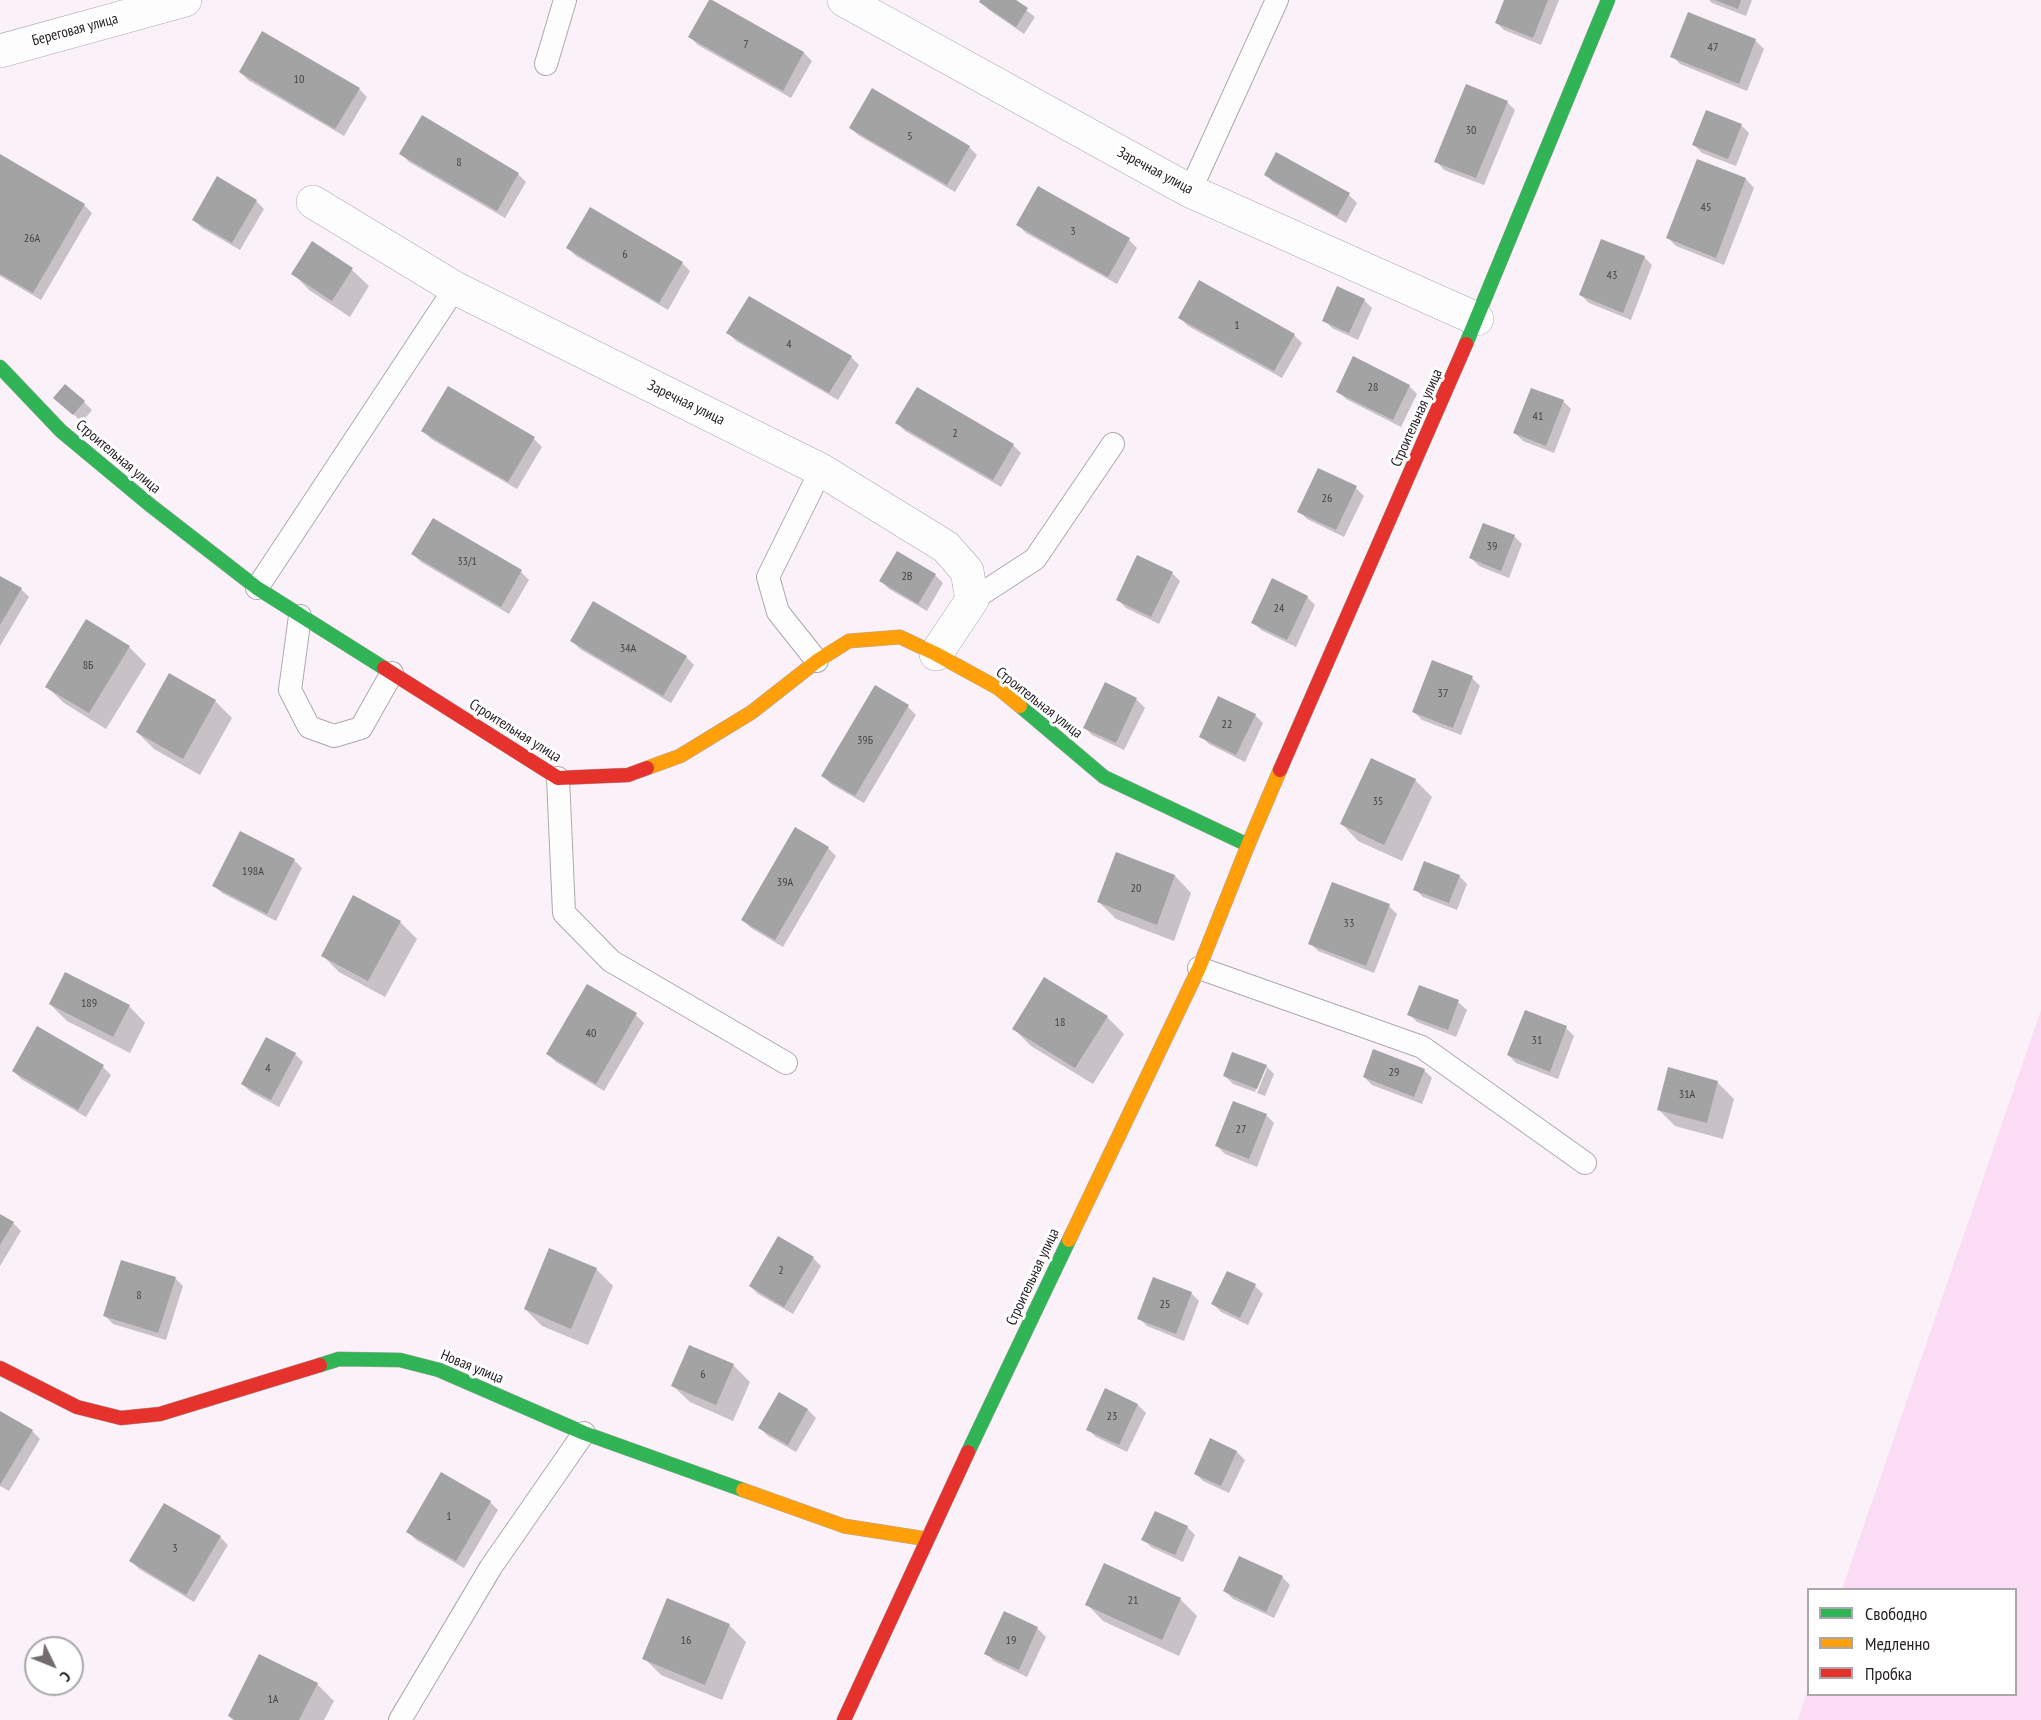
<!DOCTYPE html>
<html>
<head>
<meta charset="utf-8">
<style>
  body { margin:0 }
  #map { position:relative; width:2041px; height:1720px; overflow:hidden; background:#faf2f8; font-family:"PT Sans Narrow",sans-serif }
  canvas { display:block }
  .legend { position:absolute; left:1807px; top:1588px; width:210px; height:108px; box-sizing:border-box; background:#fff; border:2px solid #a9a7a9; margin:0; padding:8px 10px; list-style:none; font-size:18px; color:#282227 }
  .legend li { display:flex; align-items:center; gap:12px; height:30px }
  .legend b { width:30px; border:2px solid #a9a7a9 }
  .north { position:absolute; left:24px; top:1636px; width:60px; height:60px; box-sizing:border-box; background:#fff; border:2px solid #a9a7a9; border-radius:50%; rotate:133deg; font-size:16px; font-weight:700; line-height:24px; text-align:center; color:#282227 }
  .north::after { content:''; display:block; margin:auto; width:21px; height:27px; background:#726b70; clip-path:polygon(50% 0,100% 100%,50% 72%,0 100%) }
</style>
</head>
<body>
<div id="map">
<canvas width="2041" height="1720"></canvas>
<ul class="legend">
<li><b style="height:8px;background:#30b455"></b>Свободно</li>
<li><b style="height:8px;background:#ff9f0a"></b>Медленно</li>
<li><b style="height:8px;background:#e5322d"></b>Пробка</li>
</ul>
<div class="north">С</div>
</div>
<script>
const c = document.querySelector('canvas').getContext('2d');
c.lineJoin = 'round';
function fill(path, color) { c.fillStyle = color; c.fill(path, 'evenodd'); }
const shape = rows => new Path2D(rows.map(r => 'M' + r).join(''));
function strokePath(path, color, width, dash) { c.strokeStyle = color; c.lineWidth = width; c.lineCap = dash ? 'butt' : 'round'; c.setLineDash(dash || []); c.stroke(path); }
function label(font, color, halo, rows, align = 'center') {
  c.font = font + ' "PT Sans Narrow",sans-serif'; c.lineWidth = 6; c.setLineDash([]); c.textBaseline = 'middle'; c.strokeStyle = halo; c.fillStyle = color; for (const [text, x, y, turn = 0] of rows) {
    c.save(); c.translate(x, y); c.rotate((+turn || 0) * Math.PI / 180); c.textAlign = isNaN(turn) ? turn : align; if (halo) c.strokeText(text, 0, 0); c.fillText(text, 0, 0); c.restore();
  }
}
fill(shape([
  [2041,1010,2041,1720,1798,1720,1808,1689,1808,1694,2016,1694,2016,1590,1842,1589]
]), '#faddf4');
fill(shape([
  [982,0,1013,0,1035,17,1024,34,989,10,981,2],
  [1505,0,1559,0,1541,45,1504,30,1496,22],
  [1709,0,1752,0,1746,16,1712,3],
  [710,1,804,53,812,61,791,98,698,45,690,37],
  [1688,14,1755,40,1764,49,1747,91,1680,64,1672,56],
  [240,72,359,89,367,97,344,136,248,80],
  [872,90,969,147,977,155,955,192,858,135,850,127],
  [1507,102,1515,110,1484,185,1444,170,1436,161],
  [1741,125,1749,133,1736,166,1702,153,1694,145],
  [401,154,518,174,526,182,505,218,409,162],
  [0,156,84,205,92,213,41,300,0,276],
  [1697,161,1746,179,1754,188,1724,265,1676,246,1668,238],
  [1265,174,1349,195,1357,203,1346,223,1273,182],
  [1039,188,1129,240,1137,248,1117,284,1026,233,1018,225],
  [256,201,264,209,240,250,202,228,194,220],
  [312,243,352,270,369,286,350,317,309,290,293,273],
  [568,248,682,263,690,271,668,310,576,256],
  [1644,257,1652,265,1631,320,1589,303,1581,295],
  [1364,300,1372,308,1358,340,1332,328,1324,320],
  [1180,318,1294,335,1302,343,1282,378,1188,326],
  [728,333,851,357,859,365,838,400,736,341],
  [1354,358,1409,386,1417,394,1401,427,1346,399,1338,391],
  [1563,401,1571,409,1554,453,1523,441,1515,433],
  [84,402,92,410,82,422,63,405],
  [897,423,1013,445,1021,453,1001,487,905,431],
  [423,431,534,439,542,447,517,489,431,439],
  [1356,488,1364,496,1344,537,1307,519,1299,511],
  [1514,536,1522,544,1509,578,1479,566,1471,558],
  [413,554,521,572,529,580,509,614,421,562],
  [1172,573,1180,581,1159,624,1126,608,1118,600],
  [935,575,943,583,927,611,889,589,881,581],
  [0,577,21,589,29,597,0,646],
  [1307,597,1315,605,1296,647,1261,630,1253,622],
  [572,641,686,657,694,665,671,703,580,649],
  [129,647,146,664,106,729,64,703,47,687],
  [1472,678,1480,686,1461,735,1422,720,1414,712],
  [1105,684,1137,700,1145,708,1124,750,1092,735,1084,727],
  [875,687,908,707,916,715,864,803,831,784,823,776],
  [215,701,232,718,200,775,154,749,137,732],
  [1255,715,1263,723,1245,762,1209,744,1201,736],
  [1415,780,1432,797,1402,861,1358,841,1342,824],
  [828,848,836,856,783,947,751,928,743,920],
  [1117,854,1175,876,1191,893,1174,941,1116,919,1099,902],
  [294,860,302,868,276,921,222,893,214,885],
  [1459,876,1467,884,1457,910,1423,897,1415,889],
  [1389,906,1397,914,1374,973,1318,951,1310,943],
  [400,922,417,939,385,997,339,972,323,956],
  [1420,987,1458,1002,1467,1010,1456,1037,1417,1022,1409,1014],
  [50,1004,129,1006,145,1023,130,1053,67,1021],
  [636,1015,644,1023,604,1091,556,1062,548,1054],
  [1107,1017,1124,1034,1093,1084,1031,1046,1014,1029],
  [1566,1028,1574,1036,1558,1079,1516,1063,1508,1055],
  [295,1054,303,1062,279,1107,251,1092,242,1084],
  [1266,1066,1274,1074,1265,1096,1257,1093,1267,1068,1264,1068,1255,1092,1233,1084,1225,1076],
  [103,1067,111,1075,86,1117,21,1079,13,1071],
  [1424,1070,1432,1078,1422,1104,1372,1085,1364,1077],
  [1717,1082,1734,1099,1723,1139,1675,1126,1658,1109],
  [1266,1115,1274,1123,1257,1167,1225,1154,1217,1146],
  [0,1216,13,1223,21,1231,0,1266],
  [813,1258,821,1266,793,1314,758,1294,750,1286],
  [596,1269,613,1286,588,1345,542,1326,525,1309],
  [175,1278,183,1286,166,1340,113,1324,105,1316],
  [1255,1286,1263,1294,1248,1325,1221,1312,1213,1304],
  [1191,1293,1199,1301,1184,1341,1147,1326,1139,1318],
  [733,1365,750,1382,733,1421,690,1402,673,1386],
  [779,1394,808,1410,816,1418,796,1452,768,1436,760,1428],
  [1138,1405,1146,1413,1127,1452,1096,1437,1088,1429],
  [0,1412,32,1431,40,1439,9,1491,0,1486],
  [1211,1440,1237,1452,1245,1460,1229,1493,1203,1481,1195,1473],
  [490,1502,498,1510,464,1568,416,1540,408,1532],
  [1187,1527,1195,1535,1183,1562,1151,1547,1143,1539],
  [220,1537,228,1545,194,1602,139,1569,131,1561],
  [1282,1577,1290,1585,1274,1618,1233,1599,1225,1591],
  [1180,1599,1197,1616,1179,1656,1103,1621,1087,1604],
  [1004,1613,1038,1629,1046,1637,1027,1677,994,1661,986,1653],
  [729,1625,746,1642,722,1700,661,1675,644,1658],
  [317,1684,334,1701,324,1720,233,1720,229,1716]
]), '#0003');
fill(shape([
  [709,0,712,0,804,52,783,91,688,37],
  [980,0,1016,0,1028,8,1016,27,979,2],
  [1504,0,1548,0,1533,38,1495,23],
  [1715,0,1741,0,1738,9],
  [1688,12,1756,39,1739,84,1670,57],
  [262,31,360,88,335,129,239,72],
  [1466,84,1508,101,1476,178,1434,162],
  [872,88,970,146,947,185,849,128],
  [1706,110,1742,124,1728,159,1692,145],
  [422,115,519,173,497,211,399,154],
  [1276,152,1350,193,1337,216,1264,175],
  [0,154,85,204,33,293,0,274],
  [1697,159,1746,178,1716,258,1666,238],
  [217,176,257,200,232,243,192,220],
  [1038,186,1130,238,1108,277,1016,225],
  [590,207,683,262,659,303,566,248],
  [1601,239,1645,256,1623,313,1579,295],
  [312,241,353,268,332,301,291,274],
  [1199,280,1295,334,1274,371,1178,318],
  [1337,286,1365,299,1349,333,1322,321],
  [749,296,852,356,829,393,726,333],
  [1353,356,1410,385,1393,420,1336,392],
  [65,384,85,401,73,415,53,398],
  [448,386,535,437,508,482,421,431],
  [917,387,1014,444,993,480,895,423],
  [1531,388,1564,400,1546,446,1513,433],
  [1318,468,1357,486,1336,530,1297,512],
  [433,518,522,570,501,607,411,554],
  [1483,523,1515,535,1501,571,1469,558],
  [897,551,936,574,918,604,879,581],
  [1137,555,1173,572,1151,617,1116,600],
  [0,576,22,588,0,625],
  [1272,578,1308,596,1287,640,1251,623],
  [593,601,687,656,663,696,570,641],
  [86,619,130,646,89,713,45,687],
  [1432,660,1473,676,1453,728,1412,712],
  [169,673,216,700,183,759,136,732],
  [1105,682,1137,698,1116,743,1083,728],
  [875,685,909,705,855,796,821,776],
  [1218,696,1256,714,1236,755,1199,737],
  [1371,758,1416,779,1384,845,1340,824],
  [795,827,829,847,775,940,741,920],
  [240,831,295,859,267,914,212,886],
  [1116,852,1175,875,1157,925,1097,902],
  [1424,861,1460,875,1449,903,1413,890],
  [1332,882,1390,904,1366,966,1308,944],
  [353,895,401,921,368,981,321,956],
  [65,972,130,1005,113,1037,49,1004],
  [1044,977,1108,1016,1075,1068,1012,1029],
  [587,984,637,1013,596,1084,546,1054],
  [1419,985,1459,1000,1448,1030,1407,1015],
  [1525,1010,1567,1026,1550,1072,1507,1055],
  [37,1026,104,1065,78,1110,12,1071],
  [266,1037,296,1053,271,1100,241,1084],
  [1373,1049,1425,1069,1414,1097,1363,1077],
  [1232,1052,1267,1065,1257,1089,1223,1076],
  [1668,1067,1718,1081,1707,1123,1657,1110],
  [1233,1101,1267,1114,1249,1159,1215,1146],
  [0,1214,14,1222,0,1245],
  [778,1236,814,1257,784,1307,749,1286],
  [549,1248,597,1268,571,1329,524,1309],
  [121,1260,176,1277,158,1333,103,1316],
  [1227,1271,1256,1284,1240,1318,1211,1304],
  [1153,1277,1192,1292,1176,1334,1137,1319],
  [689,1345,734,1364,716,1405,671,1386],
  [1105,1388,1138,1404,1119,1445,1086,1430],
  [779,1392,808,1409,788,1445,758,1428],
  [0,1411,33,1430,0,1485],
  [1210,1438,1237,1451,1221,1486,1194,1474],
  [441,1472,491,1501,456,1561,406,1532],
  [164,1503,221,1536,186,1595,129,1561],
  [1155,1511,1188,1526,1175,1555,1141,1540],
  [1239,1556,1283,1576,1266,1612,1223,1591],
  [1104,1563,1181,1598,1162,1640,1085,1605],
  [667,1598,730,1624,705,1685,642,1659],
  [1004,1611,1038,1627,1019,1670,984,1654],
  [259,1654,318,1683,299,1720,235,1720,228,1716]
]), '#a4a3a4');
const lane = shape([
  [546,64,565,0],
  [1190,191,1277,0],
  [257,588,455,288],
  [972,600,1035,559,1113,444],
  [300,616,290,690,309,727,334,736,361,728,392,673],
  [817,661,778,612,768,577,821,470],
  [558,778,564,913,611,961,786,1063],
  [1199,968,1422,1047,1585,1163],
  [400,1720,491,1567,584,1433]
]);
const street = shape([
  [844,0,1190,191,1477,319],
  [0,51,185,0],
  [313,202,455,288,821,470,946,547,967,571,972,600,936,654]
]);
const fast = shape([
  [1466,344,1608,0],
  [0,367,61,431,150,505,257,588,384,668],
  [1020,706,1104,777,1248,845],
  [320,1365,339,1359,400,1360,439,1370,584,1433,743,1490],
  [968,1452,1069,1240]
]);
const slow = shape([
  [647,768,680,756,752,712,817,661,849,641,900,637,936,654,998,688,1020,706],
  [1069,1240,1199,968,1248,845,1280,770],
  [743,1490,844,1526,927,1539]
]);
const jam = shape([
  [384,668,558,778,628,775,647,768],
  [1280,770,1466,344],
  [0,1368,77,1407,121,1418,160,1414,320,1365],
  [844,1720,968,1452]
]);
strokePath(lane, '#aea8ad', 24);
strokePath(street, '#aea8ad', 34);
strokePath(fast, '#aea8ad', 15);
strokePath(slow, '#aea8ad', 15);
strokePath(jam, '#aea8ad', 15);
strokePath(lane, '#fefdfe', 22);
strokePath(street, '#fefdfe', 33);
strokePath(fast, '#30b455', 14);
strokePath(slow, '#ff9f0a', 14);
strokePath(jam, '#e5322d', 14);
label('12px', '#474246', null, [
  ["7",746,45],
  ["47",1713,48],
  ["10",299,80],
  ["30",1471,131],
  ["5",910,137],
  ["8",459,163],
  ["45",1706,208],
  ["3",1073,232],
  ["26А",32,239],
  ["6",625,255],
  ["43",1612,276],
  ["1",1237,326],
  ["4",789,345],
  ["28",1373,388],
  ["41",1538,417],
  ["2",955,434],
  ["26",1327,499],
  ["39",1492,547],
  ["33/1",467,562],
  ["2В",907,577],
  ["24",1279,609],
  ["34А",628,649],
  ["8Б",88,666],
  ["37",1443,694],
  ["22",1227,725],
  ["39Б",865,741],
  ["35",1378,802],
  ["198А",253,872],
  ["39А",785,883],
  ["20",1136,889],
  ["33",1349,924],
  ["189",89,1004],
  ["18",1060,1023],
  ["40",591,1034],
  ["31",1537,1041],
  ["4",268,1069],
  ["29",1394,1073],
  ["31А",1687,1095],
  ["27",1241,1130],
  ["2",781,1271],
  ["8",139,1296],
  ["25",1165,1305],
  ["6",703,1375],
  ["23",1112,1417],
  ["1",449,1517],
  ["3",175,1549],
  ["21",1133,1601],
  ["16",686,1641],
  ["19",1011,1641],
  ["1А",273,1700]
]);
label('15px', '#282227', '#fff', [
  ["Береговая улица",75,30,-15],
  ["Заречная улица",1155,171,28],
  ["Заречная улица",686,403,26],
  ["Строительная улица",1417,418,-66],
  ["Строительная улица",118,457,40],
  ["Строительная улица",1039,703,38],
  ["Строительная улица",515,731,32],
  ["Строительная улица",1033,1277,-65],
  ["Новая улица",472,1367,22]
]);
</script>
</body>
</html>
